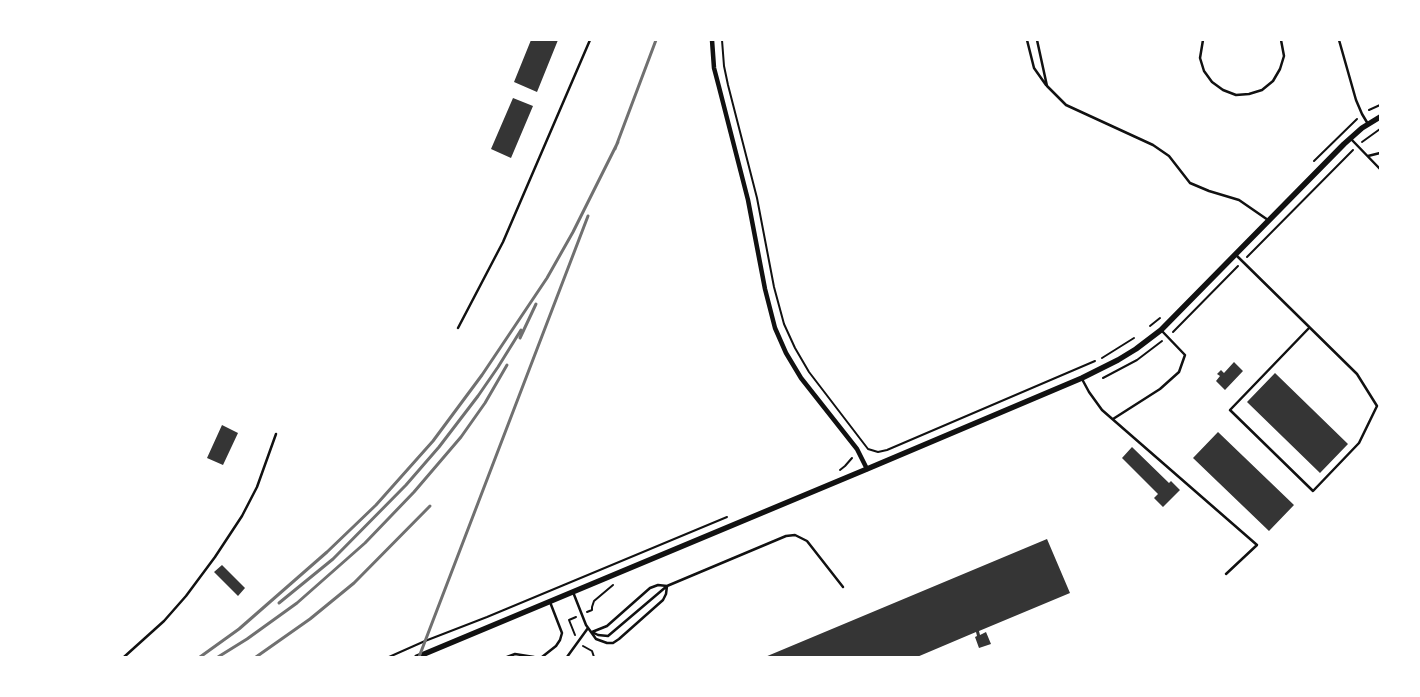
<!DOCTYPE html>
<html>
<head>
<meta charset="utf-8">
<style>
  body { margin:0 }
  #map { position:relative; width:1420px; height:697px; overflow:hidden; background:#fff; font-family:"Playfair Display",serif }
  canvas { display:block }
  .frame { position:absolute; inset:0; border:41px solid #fff; pointer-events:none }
</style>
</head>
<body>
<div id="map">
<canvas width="1420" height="697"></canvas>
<div class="frame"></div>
</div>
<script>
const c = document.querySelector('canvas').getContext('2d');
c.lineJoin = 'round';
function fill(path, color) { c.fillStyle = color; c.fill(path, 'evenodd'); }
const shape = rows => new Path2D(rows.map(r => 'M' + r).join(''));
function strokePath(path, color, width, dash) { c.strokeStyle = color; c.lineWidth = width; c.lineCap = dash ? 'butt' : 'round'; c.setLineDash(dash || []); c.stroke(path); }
fill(shape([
  [531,40,558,40,537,92,514,82],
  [513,98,533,106,511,158,491,149],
  [1234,362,1243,371,1225,390,1216,381,1220,376,1217,374,1221,370,1224,373],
  [1275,373,1348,444,1320,473,1247,402],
  [222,425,238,433,223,465,207,458],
  [1218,432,1294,505,1269,531,1193,458],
  [1132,447,1169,483,1171,481,1180,490,1163,507,1154,498,1158,494,1122,458],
  [1047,539,1070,593,979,631,980,635,986,632,991,644,979,648,975,637,977,636,976,632,917,657,765,657],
  [222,565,245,588,238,596,214,572]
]), '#353535');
strokePath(shape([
  [722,40,724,66,728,85,757,198,774,287,784,324,795,348,809,372,868,449,878,452,887,450,1095,361],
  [1369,110,1380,105],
  [1362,142,1380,129],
  [1314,161,1357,119],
  [1247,257,1353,150],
  [1150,326,1160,318],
  [1173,332,1238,266],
  [1102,358,1134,338],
  [1103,378,1137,360,1162,341],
  [840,470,845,466,852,458],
  [587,612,592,610,592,607,594,601,613,585],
  [575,635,569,620,576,617],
  [583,646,592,651,594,657],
  [389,657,425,641,487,617,727,517]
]), '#111', 2);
strokePath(shape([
  [1027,40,1034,68,1046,85],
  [1037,40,1047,86,1066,105,1153,145,1169,156,1190,183,1209,191,1239,200,1268,220],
  [1203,40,1200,58,1204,71,1212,82,1223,90,1236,95,1249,94,1262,90,1273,81,1280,69,1284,56,1281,40],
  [1339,40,1356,100,1362,114,1368,124],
  [1351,139,1380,169],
  [1368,156,1380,153],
  [1236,255,1357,374,1377,406,1359,443,1313,491,1230,410,1309,328],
  [458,328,503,242,590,40],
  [1082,379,1089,392,1102,410,1257,545,1226,574],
  [1113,419,1160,389,1179,372,1185,355,1161,330],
  [573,592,586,625,596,639,607,643,613,643,619,639,663,600,666,594,667,586],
  [592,632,598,635,608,636,667,586,786,536,795,535,807,541,843,587],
  [592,632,607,626,650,588,658,585,667,586],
  [124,657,164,621,186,596,215,557,242,516,257,487,276,434],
  [507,657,515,654,534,657],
  [542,657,556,646,560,640,562,633,550,602],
  [567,657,588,628]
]), '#111', 2.5);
strokePath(shape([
  [712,40,714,68,719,87,748,200,765,289,775,328,786,353,801,378,857,449,867,469]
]), '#111', 4.5);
strokePath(shape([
  [417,657,867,469,1082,378,1118,360,1136,349,1161,330,1344,144,1362,128,1380,117]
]), '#111', 5.5);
strokePath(shape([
  [615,149,656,40],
  [520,338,536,304],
  [279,603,333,559,406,485,439,447,478,396,498,367,521,330],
  [200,657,239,629,327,552,376,505,433,441,482,375,547,278,573,232,618,142],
  [218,657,247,639,297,603,365,543,414,492,461,437,485,403,507,365],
  [256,657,310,619,354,583,430,506],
  [419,657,588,216]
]), '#707070', 3);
</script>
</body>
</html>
